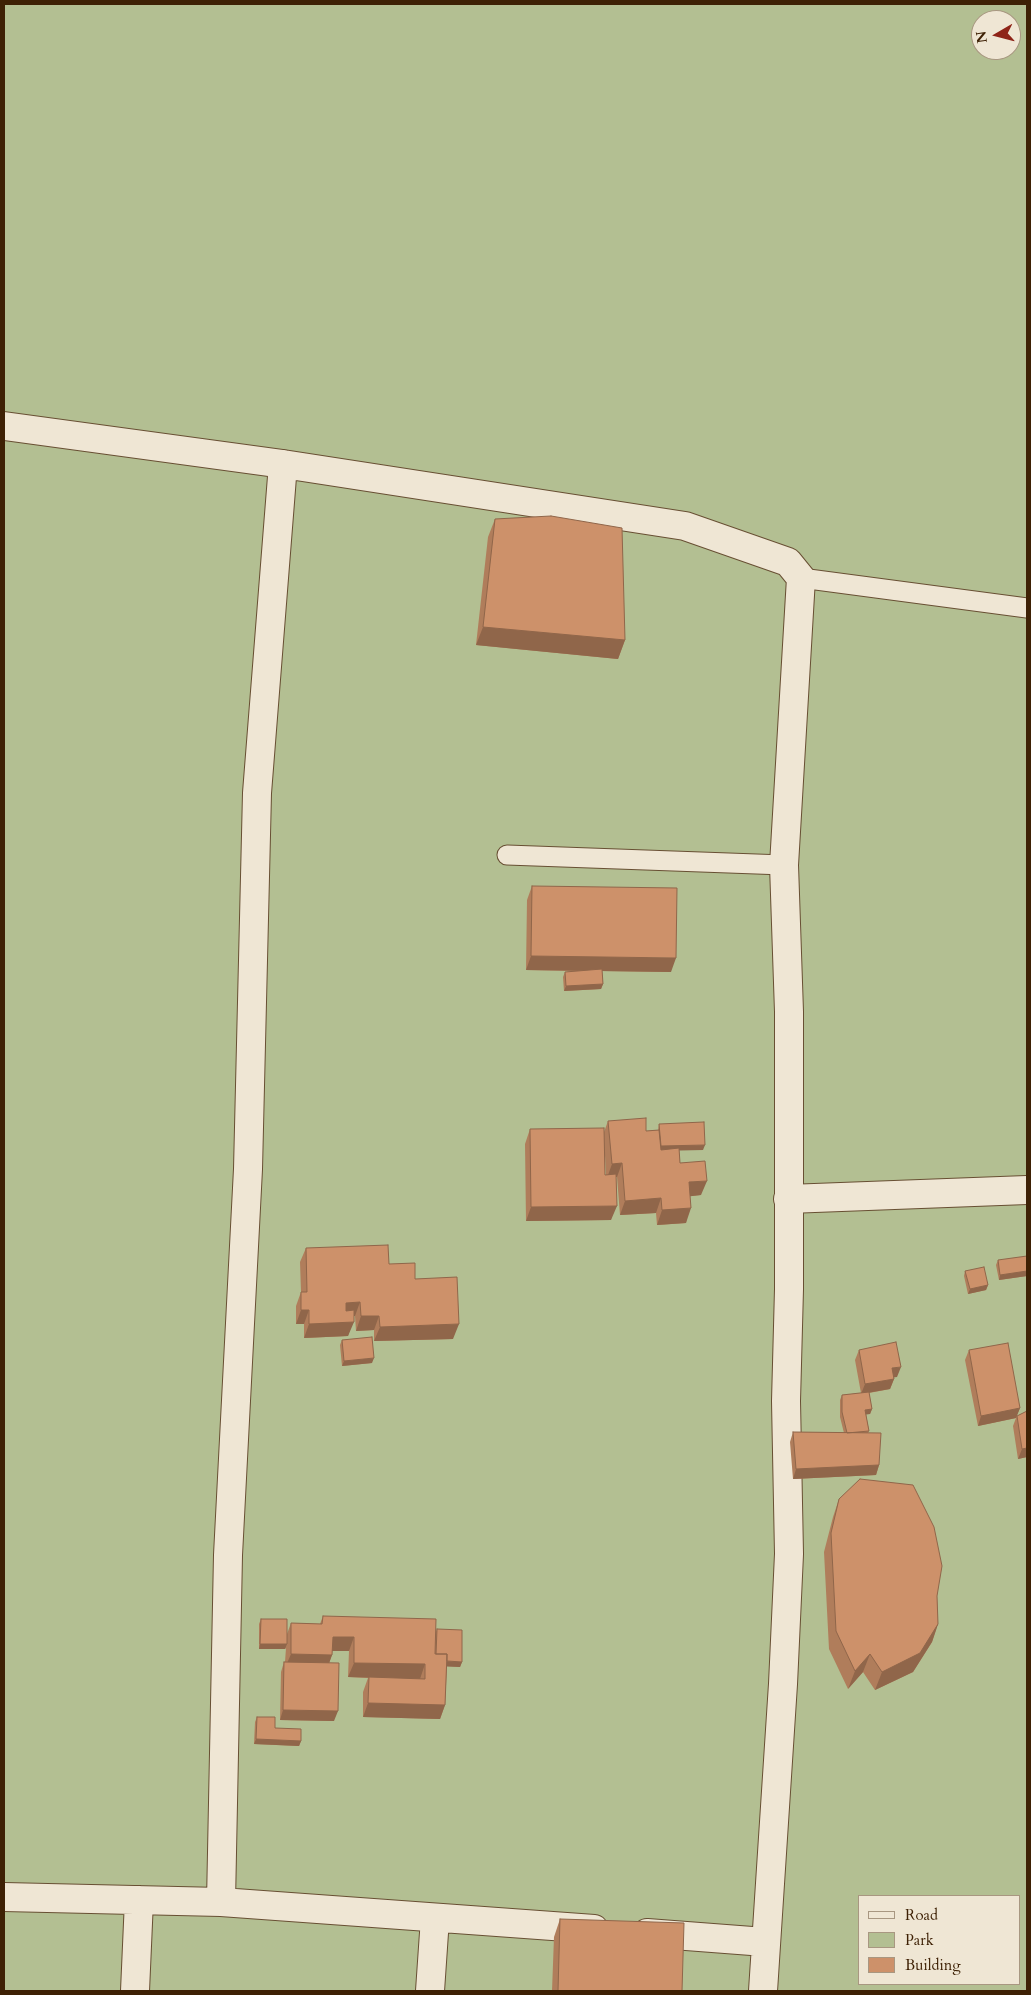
<!DOCTYPE html>
<html>
<head>
<meta charset="utf-8">
<style>
  body { margin:0 }
  #map { position:relative; width:1031px; height:1995px; overflow:hidden; background:#e6d8bd; font-family:Cardo,serif }
  canvas { display:block }
  .frame { position:absolute; inset:0; border:5px solid #3e2105; pointer-events:none }
  .legend { position:absolute; left:858px; top:1895px; width:162px; height:90px; box-sizing:border-box; background:#efe6d4; border:1px solid #a89781; margin:0; padding:6px 9px; list-style:none; font-size:15px; color:#3e2105 }
  .legend li { display:flex; align-items:center; gap:10px; height:25px }
  .legend b { width:25px; border:1px solid #a89781 }
  .north { position:absolute; left:971px; top:10px; width:50px; height:50px; box-sizing:border-box; background:#efe6d4; border:1px solid #a89781; border-radius:50%; rotate:262deg; font-size:14px; font-weight:700; line-height:20px; text-align:center; color:#3e2105 }
  .north::after { content:''; display:block; margin:auto; width:18px; height:22px; background:#8f2418; clip-path:polygon(50% 0,100% 100%,50% 72%,0 100%) }
</style>
</head>
<body>
<div id="map">
<canvas width="1031" height="1995"></canvas>
<div class="frame"></div>
<ul class="legend">
<li><b style="height:6px;background:#efe6d4"></b>Road</li>
<li><b style="height:14px;background:#b3bf92"></b>Park</li>
<li><b style="height:14px;background:#cd916a"></b>Building</li>
</ul>
<div class="north">N</div>
</div>
<script>
const c = document.querySelector('canvas').getContext('2d');
c.lineJoin = 'round';
function fill(path, color) { c.fillStyle = color; c.fill(path, 'evenodd'); }
const shape = rows => new Path2D(rows.map(r => 'M' + r).join(''));
function strokePath(path, color, width, dash) { c.strokeStyle = color; c.lineWidth = width; c.lineCap = dash ? 'butt' : 'round'; c.setLineDash(dash || []); c.stroke(path); }
fill(shape([
  [4,4,1027,4,1027,1991,4,1991],
  [981,20,1011,20,1011,50,981,50],
  [860,1896,1020,1896,1020,1984,860,1984]
]), '#b3bf92');
const service = shape([
  [801,578,1027,608],
  [507,855,784,865]
]);
const minor = shape([
  [4,426,283,464,685,526,788,562,801,578,784,865,789,1012,789,1289,786,1401,789,1554,783,1684,763,1991],
  [788,1199,1027,1190],
  [4,1897,221,1902,594,1929],
  [221,1902,228,1555,248,1169,257,793,283,464],
  [647,1933,765,1942],
  [135,1991,139,1900],
  [430,1991,435,1918]
]);
strokePath(service, '#684f33', 21);
strokePath(minor, '#684f33', 30);
strokePath(service, '#efe6d4', 19);
strokePath(minor, '#efe6d4', 28);
fill(shape([
  [495,519,625,640,618,659,476,645,488,537],
  [532,886,671,972,602,971,603,984,601,989,564,991,563,977,565,972,576,971,526,970,527,900],
  [608,1121,646,1131,658,1130,659,1124,703,1150,679,1150,680,1163,701,1195,690,1196,686,1223,657,1225,656,1213,620,1215,617,1177,616,1177,611,1220,526,1221,525,1144,530,1129,604,1132],
  [605,1155,606,1175,605,1175],
  [306,1248,389,1264,415,1279,453,1339,374,1341,374,1330,356,1331,355,1316,354,1316,348,1336,304,1338,304,1324,296,1324,296,1306,301,1292,300,1262],
  [998,1260,1027,1260,1027,1276,999,1280,996,1265],
  [965,1271,988,1285,986,1290,968,1294,964,1276],
  [342,1340,372,1363,342,1366,340,1345],
  [859,1350,897,1377,894,1377,894,1379,890,1389,869,1393,872,1409,870,1414,866,1414,869,1431,868,1433,879,1465,876,1475,793,1479,790,1442,793,1432,844,1433,840,1417,840,1400,842,1395,861,1393,855,1360],
  [969,1350,1020,1408,1017,1415,1027,1457,1018,1459,1013,1426,1016,1418,978,1426,965,1360],
  [839,1499,937,1596,938,1624,932,1642,913,1672,875,1690,863,1672,848,1689,829,1649,824,1552,833,1517],
  [323,1616,435,1634,437,1629,462,1662,460,1667,447,1666,445,1705,440,1719,363,1717,363,1692,368,1678,348,1677,349,1651,332,1651,332,1655,329,1663,334,1721,280,1720,281,1672,284,1662,285,1662,286,1648,285,1649,259,1649,259,1624,261,1619,287,1634,291,1623,320,1624],
  [257,1717,275,1728,301,1741,299,1746,254,1744,255,1722],
  [560,1919,682,1991,552,1991,554,1937]
]), '#b07d5b');
fill(shape([
  [483,627,625,640,618,659,476,645],
  [531,956,676,958,671,972,526,970],
  [603,984,601,989,564,991,566,986],
  [705,1145,703,1150,658,1151,660,1146],
  [622,1163,617,1177,607,1178,612,1164],
  [707,1181,701,1195,684,1197,689,1182],
  [661,1198,656,1213,620,1215,625,1201],
  [617,1206,611,1220,526,1221,531,1207],
  [691,1208,686,1223,657,1225,662,1210],
  [1027,1271,1027,1276,999,1280,1000,1275],
  [988,1285,986,1290,968,1294,970,1289],
  [360,1302,355,1316,341,1317,346,1303],
  [301,1310,309,1310,304,1324,296,1324],
  [361,1316,379,1316,374,1330,356,1331],
  [354,1322,348,1336,304,1338,309,1324],
  [459,1324,453,1339,374,1341,380,1327],
  [374,1358,372,1363,342,1366,344,1361],
  [901,1367,897,1377,889,1378,892,1368],
  [894,1379,890,1389,861,1394,865,1384],
  [1020,1408,1016,1418,978,1426,981,1416],
  [872,1409,870,1414,863,1415,865,1410],
  [1027,1448,1027,1457,1018,1459,1022,1449],
  [879,1465,876,1475,793,1479,796,1469],
  [938,1624,932,1642,913,1672,875,1690,882,1672],
  [333,1637,354,1637,349,1651,328,1651],
  [260,1644,287,1644,285,1649,259,1649],
  [291,1654,332,1655,327,1669,285,1668],
  [870,1654,863,1672,848,1689,855,1671],
  [436,1661,462,1662,460,1667,434,1666],
  [354,1663,425,1664,420,1679,348,1677],
  [368,1703,445,1705,440,1719,363,1717],
  [283,1710,338,1711,334,1721,280,1720],
  [256,1739,301,1741,299,1746,254,1744]
]), '#90664a');
const building = shape([
  [551,516,622,528,625,640,483,627,495,519,551,516],
  [532,886,677,888,676,958,531,956,532,886],
  [602,969,603,984,566,986,565,972,602,969],
  [646,1118,646,1131,659,1130,661,1150,679,1148,680,1163,705,1161,707,1181,689,1182,691,1208,662,1210,661,1198,625,1201,622,1163,612,1164,608,1121,646,1118],
  [704,1122,705,1145,661,1146,659,1124,704,1122],
  [604,1128,605,1175,616,1174,617,1206,531,1207,530,1129,604,1128],
  [388,1245,389,1264,415,1263,415,1279,457,1277,459,1324,380,1327,379,1316,361,1316,360,1302,346,1303,346,1311,354,1310,354,1322,309,1324,309,1310,301,1310,301,1292,307,1292,306,1248,388,1245],
  [1027,1256,1027,1271,1000,1275,998,1260,1027,1256],
  [984,1267,988,1285,970,1289,965,1271,984,1267],
  [372,1337,374,1358,344,1361,342,1340,372,1337],
  [896,1342,901,1367,892,1368,894,1379,865,1384,859,1350,896,1342],
  [1008,1343,1020,1408,981,1416,969,1350,1008,1343],
  [869,1392,872,1409,865,1410,869,1431,847,1433,842,1412,842,1395,869,1392],
  [1027,1411,1027,1448,1022,1449,1017,1416,1027,1411],
  [793,1432,881,1433,879,1465,796,1469,793,1432],
  [860,1479,913,1485,934,1527,942,1566,937,1596,938,1624,920,1653,882,1672,870,1654,855,1671,836,1631,831,1533,839,1499,860,1479],
  [323,1616,436,1619,435,1654,447,1654,445,1705,368,1703,369,1677,425,1679,425,1664,354,1663,354,1637,333,1637,332,1655,291,1654,291,1623,322,1624,323,1616],
  [261,1619,287,1619,287,1644,260,1644,261,1619],
  [437,1629,462,1630,462,1662,447,1661,447,1654,436,1654,437,1629],
  [284,1662,339,1663,338,1711,283,1710,284,1662],
  [257,1717,275,1717,275,1728,301,1729,301,1741,256,1739,257,1717],
  [560,1919,684,1923,682,1991,558,1991,560,1919]
]);
fill(building, '#cd916a');
strokePath(building, '#90664a', 1);
</script>
</body>
</html>
